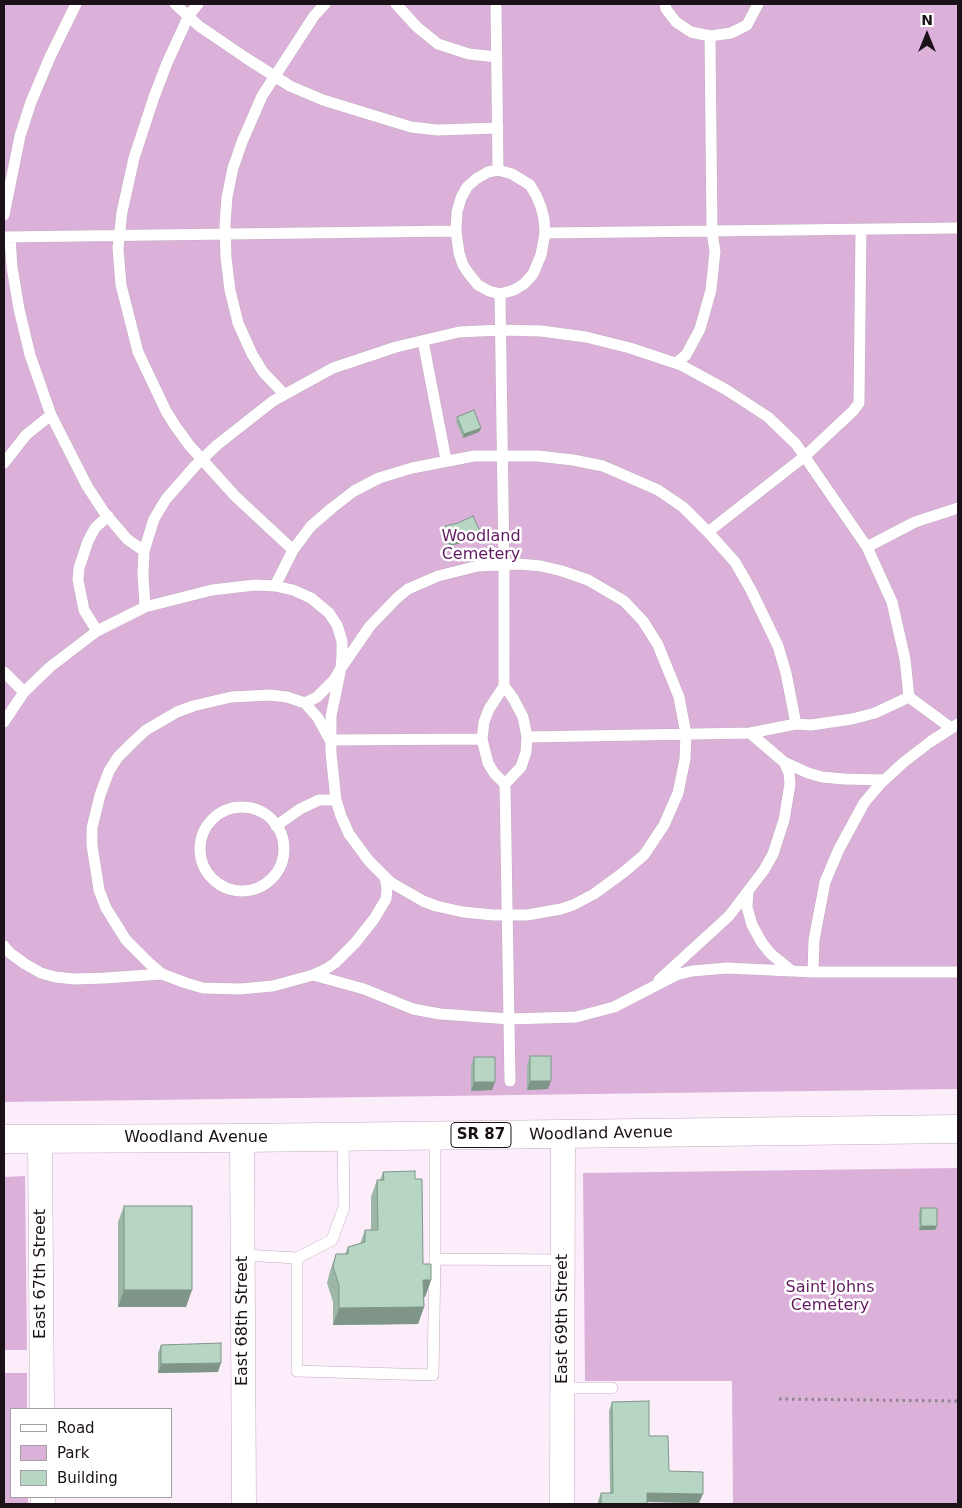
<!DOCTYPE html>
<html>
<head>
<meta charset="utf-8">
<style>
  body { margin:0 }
  #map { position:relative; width:962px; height:1508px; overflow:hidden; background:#fcedfb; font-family:"DejaVu Sans",sans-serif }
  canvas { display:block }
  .frame { position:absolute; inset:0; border:5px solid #1a1119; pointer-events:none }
  .legend { position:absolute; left:10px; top:1408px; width:162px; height:90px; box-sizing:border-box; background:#fff; border:1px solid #a3a0a3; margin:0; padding:6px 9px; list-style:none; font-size:15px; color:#1a1119 }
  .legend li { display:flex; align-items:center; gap:10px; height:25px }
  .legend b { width:25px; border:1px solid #a3a0a3 }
  .north { position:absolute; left:902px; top:10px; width:50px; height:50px; -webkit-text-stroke:4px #fff; paint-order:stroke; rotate:0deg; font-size:14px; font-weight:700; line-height:20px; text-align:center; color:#1a1119 }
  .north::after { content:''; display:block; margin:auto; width:18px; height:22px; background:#1a1119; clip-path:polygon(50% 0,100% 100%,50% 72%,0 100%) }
</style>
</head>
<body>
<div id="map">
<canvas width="962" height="1508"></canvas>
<div class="frame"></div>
<ul class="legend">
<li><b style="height:6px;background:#fff"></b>Road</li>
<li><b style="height:14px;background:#dcb1d9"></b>Park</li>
<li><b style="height:14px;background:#b6d5c2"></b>Building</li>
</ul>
<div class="north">N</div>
</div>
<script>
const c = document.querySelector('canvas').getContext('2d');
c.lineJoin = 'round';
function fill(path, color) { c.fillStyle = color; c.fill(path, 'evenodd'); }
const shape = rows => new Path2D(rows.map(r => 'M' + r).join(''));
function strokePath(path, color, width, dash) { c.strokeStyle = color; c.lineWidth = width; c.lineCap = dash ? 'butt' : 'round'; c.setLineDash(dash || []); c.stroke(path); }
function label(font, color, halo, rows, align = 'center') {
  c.font = font + ' "DejaVu Sans",sans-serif'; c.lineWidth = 5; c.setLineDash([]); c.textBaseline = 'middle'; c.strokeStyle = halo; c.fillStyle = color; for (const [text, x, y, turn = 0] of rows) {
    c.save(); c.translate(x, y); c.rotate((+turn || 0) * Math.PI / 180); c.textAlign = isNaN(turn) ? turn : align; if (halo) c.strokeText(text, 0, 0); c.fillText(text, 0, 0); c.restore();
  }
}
fill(shape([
  [4,4,958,4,958,1089,4,1102],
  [958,1168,958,1504,733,1504,732,1381,585,1381,583,1173],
  [25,1176,27,1350,4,1350,4,1177],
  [4,1373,27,1373,27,1409,11,1409,11,1497,28,1497,28,1504,4,1504]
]), '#dcb1d9');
const service = shape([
  [175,4,199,26,246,58,290,86,323,100,411,127,437,130,498,128],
  [198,4,189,15,167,63,154,97,134,158,122,212,118,248,121,285,138,352,166,411,174,424,189,445,235,496,293,550],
  [396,4,417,27,438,44,469,54,497,57],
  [496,4,498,170],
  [665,4,666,9,676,22,691,32,710,36],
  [498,170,512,174,530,185,536,195,541,207,544,219,545,233,541,255,533,274,524,284,514,290,500,294,489,291,478,285,469,274,463,265,459,253,456,231,457,212,461,198,467,187,476,179,488,172,498,170],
  [4,215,20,136,31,102,50,57,76,4],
  [545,233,958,228],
  [4,237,456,231],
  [10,238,12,267,19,309,30,355,51,415,87,486,104,512,127,539,144,551],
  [500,294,504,564,504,686,489,709,484,722,482,739,488,763,494,773,505,784,510,1081],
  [423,341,446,460],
  [676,363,686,355,700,329,711,290,715,251,712,232,710,36,731,33,747,25,758,4],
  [284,394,263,372,252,354,238,323,230,290,226,258,225,224,227,197,233,168,242,142,262,96,314,16,325,4],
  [4,463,26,435,51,415],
  [708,532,805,456,853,411,859,403,861,229],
  [867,547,915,522,958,508],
  [275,586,293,550,311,526,332,508,354,491,379,478,412,468,474,456,538,456,573,460,603,466,658,490,683,507,708,532,735,562,751,590,778,646,786,673,796,724,750,733,527,737],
  [97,631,84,610,78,580,79,568,88,541,95,528,108,516],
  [4,672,24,692],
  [504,686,513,698,523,717,527,737,526,752,521,767,505,784],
  [909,697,951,728],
  [305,703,317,697,334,680,341,668,342,656,342,641,337,625,329,613,311,598,293,590,275,586,255,585,212,590,145,607,143,574,144,551,154,519,166,499,195,466,217,445,273,401,333,368,396,347,459,332,501,330,541,331,586,337,630,348,681,365,725,389,768,417,796,444,867,547,892,602,905,659,909,697,875,713,852,719,811,725,796,724],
  [4,722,24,692,50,667,97,631,145,607],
  [482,739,330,740,318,718,305,703,287,697,270,695,231,697,193,706,177,712,146,730,132,743,118,757,109,771,100,795,92,828,92,845,99,890,106,908,126,940,149,963,162,974,186,983,203,988,240,989,273,986,313,975,364,989,413,1009,440,1014,510,1019,576,1017,614,1007,676,975,692,971,727,968,813,972,958,972],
  [784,762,808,773,822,777,844,779,884,780],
  '200 849a42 42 0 1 1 84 0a42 42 0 1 1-84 0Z',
  [276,826,300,809,319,800,336,800,331,753,331,716,341,668,370,626,397,598,408,589,438,576,478,566,519,564,541,566,562,571,588,580,624,601,643,621,658,645,679,697,686,734,685,759,678,793,664,825,644,855,624,872,594,894,573,905,561,909,527,915,493,915,463,912,436,906,423,901,390,882,369,861,349,834,341,816,336,800],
  [748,892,747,907,752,925,762,943,771,954,792,971],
  [4,946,10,953,25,964,41,973,55,977,75,979,105,978,162,974],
  [813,972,814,940,825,882,839,849,864,803,880,784,904,762,930,742,958,724],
  [313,975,326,969,335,963,355,943,374,919,386,899,387,888,385,877],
  [659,980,729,916,764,870,773,854,784,820,790,784,789,773,784,762,750,733],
  [435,1136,435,1259],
  [243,1255,297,1258,297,1371,433,1375,435,1259,563,1260],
  [297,1258,332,1240,344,1207,343,1137],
  [562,1388,612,1388]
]);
const minor = shape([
  [242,1138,244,1504],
  [40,1139,42,1409],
  [43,1497,43,1504],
  [562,1504,563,1135]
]);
const primary = shape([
  [4,1139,242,1138,958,1129]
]);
strokePath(service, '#c4abc2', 12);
strokePath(minor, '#c4abc2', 25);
strokePath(primary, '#c4abc2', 29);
strokePath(shape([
  [779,1399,958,1401]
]), '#8f838e', 3, [2.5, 4]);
strokePath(service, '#fff', 11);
strokePath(minor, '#fff', 24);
strokePath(primary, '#fff', 28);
fill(shape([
  [457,417,481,428,479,432,463,438,456,422],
  [445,526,480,531,479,535,462,543,448,546,444,531],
  [530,1056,548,1089,527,1090,527,1065],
  [474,1057,495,1082,492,1090,471,1091,471,1066],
  [383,1172,415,1179,423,1264,431,1280,425,1297,424,1297,424,1307,418,1324,333,1325,333,1302,327,1283,330,1271,336,1254,345,1254,348,1247,360,1244,365,1230,371,1230,371,1197,377,1180,380,1180],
  [124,1206,186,1307,118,1307,118,1222],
  [921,1208,937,1226,935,1230,919,1230,919,1212],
  [161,1345,218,1372,158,1373,158,1353],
  [612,1402,649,1436,669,1471,699,1503,647,1502,647,1504,598,1504,598,1501,601,1493,610,1493,609,1411]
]), '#9db7a7');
fill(shape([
  [481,428,479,432,463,438,464,434],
  [480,531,479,535,462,543,448,546,450,542],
  [530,1081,551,1081,548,1089,527,1090],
  [474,1082,495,1082,492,1090,471,1091],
  [921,1226,937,1226,935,1230,919,1230],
  [423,1280,431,1280,425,1297,417,1297],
  [124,1290,192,1290,186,1307,118,1307],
  [424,1307,418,1324,333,1325,339,1308],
  [221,1363,218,1372,158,1373,161,1364],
  [647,1493,703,1494,699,1503,644,1502]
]), '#7f9588');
const building = shape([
  [474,410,481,428,464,434,457,417,474,410],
  [473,516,480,531,464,538,450,542,445,526,458,523,473,516],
  [530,1056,551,1056,551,1081,530,1081,530,1056],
  [474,1057,495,1057,495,1082,474,1082,474,1057],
  [415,1171,415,1179,422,1179,423,1264,431,1264,431,1280,423,1280,424,1307,339,1308,339,1285,333,1267,336,1254,348,1254,348,1247,365,1242,365,1230,378,1230,377,1180,384,1180,383,1172,415,1171],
  [124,1206,192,1206,192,1290,124,1290,124,1206],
  [921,1208,937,1208,937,1226,921,1226,921,1208],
  [221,1343,221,1363,161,1364,161,1345,221,1343],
  [649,1401,649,1436,668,1436,669,1471,703,1472,703,1494,647,1493,647,1504,601,1504,601,1493,613,1493,612,1402,649,1401]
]);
fill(building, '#b6d5c2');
strokePath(building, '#7f9588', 1);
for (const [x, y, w] of [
  [481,1135,60]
]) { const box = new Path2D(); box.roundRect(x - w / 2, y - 12.5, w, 25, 4); c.fillStyle = '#fff'; c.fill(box); strokePath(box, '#1a1119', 1); }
label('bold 15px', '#1a1119', null, [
  ["SR 87",481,1135]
]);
label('16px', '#621a61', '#fff', [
  ["Woodland",481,537],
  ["Cemetery",481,555],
  ["Saint Johns",830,1288],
  ["Cemetery",830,1306]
]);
label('16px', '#1a1119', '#fff', [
  ["Woodland Avenue",601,1134,-1],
  ["Woodland Avenue",196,1138],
  ["East 67th Street",41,1274,-90],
  ["East 69th Street",563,1319,-90],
  ["East 68th Street",243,1321,-90]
]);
</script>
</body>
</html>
